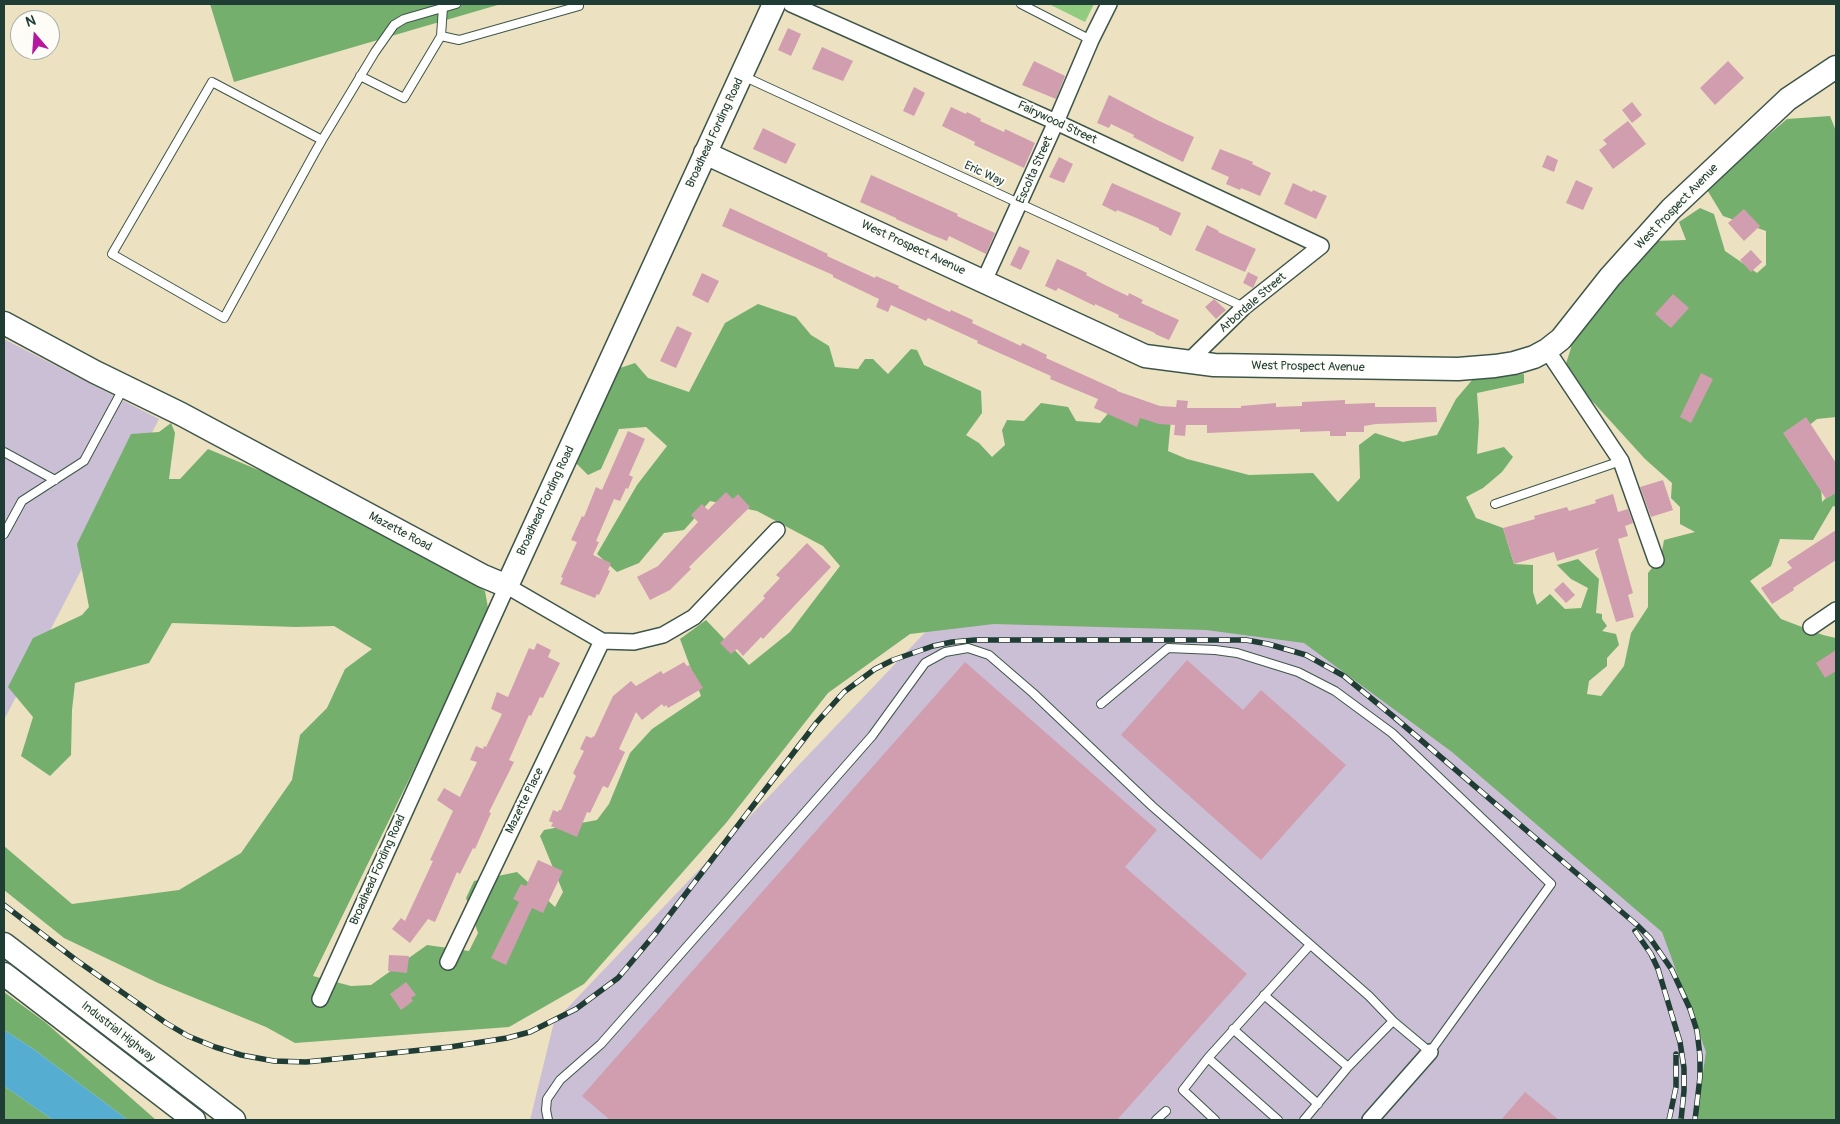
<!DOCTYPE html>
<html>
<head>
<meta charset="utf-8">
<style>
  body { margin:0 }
  #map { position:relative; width:1840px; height:1124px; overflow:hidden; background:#ece1c1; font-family:Pangolin,sans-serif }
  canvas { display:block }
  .frame { position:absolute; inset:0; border:5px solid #1f3d34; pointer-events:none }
  .north { position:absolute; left:10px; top:10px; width:50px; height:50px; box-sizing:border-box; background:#fdfcf7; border:1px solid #a4b0a9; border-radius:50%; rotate:342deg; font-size:14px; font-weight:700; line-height:20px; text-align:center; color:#1f3d34 }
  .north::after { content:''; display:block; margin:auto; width:18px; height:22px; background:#b5179e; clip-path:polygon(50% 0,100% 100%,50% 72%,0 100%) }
</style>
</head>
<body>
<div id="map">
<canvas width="1840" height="1124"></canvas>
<div class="frame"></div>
<div class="north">N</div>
</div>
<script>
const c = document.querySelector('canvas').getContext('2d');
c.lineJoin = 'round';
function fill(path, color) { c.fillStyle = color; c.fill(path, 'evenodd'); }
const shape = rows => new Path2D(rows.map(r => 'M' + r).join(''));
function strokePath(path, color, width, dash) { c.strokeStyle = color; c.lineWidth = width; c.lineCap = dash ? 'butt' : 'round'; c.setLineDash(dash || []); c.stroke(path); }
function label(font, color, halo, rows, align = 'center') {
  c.font = font + ' Pangolin,sans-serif'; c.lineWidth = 4; c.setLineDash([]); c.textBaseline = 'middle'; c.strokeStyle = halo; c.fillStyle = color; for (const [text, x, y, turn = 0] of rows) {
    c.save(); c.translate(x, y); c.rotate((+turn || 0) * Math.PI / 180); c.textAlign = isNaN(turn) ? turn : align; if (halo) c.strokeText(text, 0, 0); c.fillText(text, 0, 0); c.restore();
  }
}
fill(shape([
  [4,339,159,419,4,720],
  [1291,605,1672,908,1747,1120,530,1120,554,1022,935,622]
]), '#cbbfd5');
fill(shape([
  [1049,4,1094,4,1085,22]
]), '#91cb7f');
fill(shape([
  [210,4,501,4,234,82],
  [1830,116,1836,131,1836,417,1817,419,1792,439,1820,473,1822,502,1836,488,1836,507,1833,506,1813,540,1780,539,1771,566,1750,581,1781,619,1823,635,1836,638,1836,1120,1696,1120,1706,1052,1662,932,1452,752,1304,643,1206,630,994,624,910,634,828,693,726,823,584,984,509,1027,295,1043,266,1027,158,983,64,938,4,890,4,846,72,904,179,890,241,853,292,780,300,735,327,708,345,669,372,649,334,626,296,627,172,623,149,663,75,683,72,710,71,755,50,776,21,756,33,717,8,687,33,638,82,615,89,607,77,544,131,434,159,432,171,423,175,433,169,479,180,479,208,449,285,481,442,564,485,591,488,608,419,759,313,976,351,986,371,985,427,945,469,951,478,933,466,898,474,881,517,872,555,907,563,892,540,836,544,830,597,820,609,804,630,753,652,729,701,696,680,639,706,620,749,665,790,632,840,566,823,546,757,511,710,501,684,530,664,533,639,563,617,572,597,554,637,485,667,446,646,427,619,429,601,469,588,475,575,462,620,368,635,363,648,378,689,392,725,323,758,304,796,317,811,335,829,346,835,367,858,369,865,359,873,359,888,374,911,349,917,350,924,365,981,391,982,413,966,435,979,443,992,457,1005,445,1002,430,1007,420,1024,421,1041,403,1068,407,1076,421,1100,423,1117,403,1155,405,1171,419,1168,451,1187,459,1249,475,1313,473,1338,502,1360,478,1359,445,1375,433,1403,442,1437,435,1456,399,1473,379,1524,374,1524,383,1477,393,1479,422,1477,454,1504,447,1513,457,1502,472,1483,488,1466,497,1476,518,1503,528,1514,564,1533,565,1533,592,1537,605,1550,594,1565,609,1581,608,1588,588,1571,579,1557,565,1578,559,1599,579,1596,613,1602,614,1602,619,1607,626,1602,631,1616,634,1619,645,1607,658,1607,666,1589,681,1587,694,1601,696,1624,666,1631,633,1648,607,1648,573,1661,557,1664,540,1695,532,1680,524,1680,507,1671,498,1672,483,1645,459,1594,403,1581,392,1563,388,1564,370,1571,348,1575,324,1652,241,1686,240,1679,222,1700,208,1714,214,1725,251,1757,273,1766,265,1766,231,1723,216,1706,188,1787,119],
  [4,992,45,1022,156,1120,128,1120,32,1048,4,1030],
  [4,1086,20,1097,53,1120,4,1120]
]), '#74af6e');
fill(shape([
  [4,1030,32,1048,128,1120,53,1120,4,1086]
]), '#55add2');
fill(shape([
  [788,28,801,34,791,56,778,50],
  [822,47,853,61,843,81,812,69],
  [1034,61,1065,76,1056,99,1022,85],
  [1728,61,1744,78,1715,105,1700,88],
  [914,87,925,93,914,116,903,111],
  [1109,95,1157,120,1194,137,1183,162,1133,137,1134,135,1111,124,1109,128,1097,123],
  [1632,102,1642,115,1632,123,1622,110],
  [951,107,966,114,967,112,981,119,980,121,1004,132,1005,129,1035,143,1024,168,974,145,975,142,942,126],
  [1628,121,1646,144,1613,169,1599,150,1607,144,1603,140],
  [763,128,796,144,786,164,753,149],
  [1220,149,1253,162,1252,164,1271,173,1260,196,1241,188,1240,190,1226,184,1229,177,1211,169],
  [1547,155,1558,160,1554,172,1542,167],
  [1059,157,1073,164,1064,183,1049,177],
  [871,175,958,214,957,216,995,233,986,254,949,236,947,241,932,235,896,219,896,218,860,202],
  [1576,180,1593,188,1583,210,1566,203],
  [1112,183,1181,213,1171,236,1159,230,1159,228,1134,217,1117,210,1116,212,1102,205],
  [1293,183,1312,192,1313,190,1327,196,1316,219,1284,204],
  [730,208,828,254,827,256,875,278,876,276,899,286,898,288,950,312,951,310,973,320,972,323,1021,346,1022,343,1047,355,1046,358,1117,390,1117,391,1160,406,1176,407,1177,400,1188,401,1187,408,1241,408,1241,406,1276,403,1276,407,1302,406,1302,402,1345,400,1345,404,1375,403,1375,407,1436,407,1437,422,1376,424,1364,426,1364,432,1346,432,1346,436,1330,436,1330,431,1300,432,1300,429,1207,433,1207,425,1186,425,1185,436,1174,435,1175,425,1159,424,1140,418,1137,427,1094,408,1098,399,1050,379,1051,376,977,343,978,341,928,318,926,321,891,305,888,312,876,307,879,299,833,277,833,275,722,226],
  [1744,209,1760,226,1744,241,1728,223],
  [1207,225,1219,231,1218,232,1256,249,1245,272,1195,250],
  [1019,246,1030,251,1021,270,1010,265],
  [1751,250,1762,262,1751,272,1740,260],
  [1057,259,1081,270,1087,273,1086,275,1105,285,1128,296,1129,293,1143,300,1141,303,1179,320,1169,340,1155,334,1155,333,1118,317,1119,315,1095,304,1095,306,1058,288,1056,291,1045,286],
  [1248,272,1258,277,1253,288,1243,283],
  [702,273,719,281,708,303,692,295],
  [1673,294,1689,308,1671,328,1655,314],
  [1214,299,1226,310,1216,319,1205,307],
  [677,326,692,333,676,368,660,361],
  [1701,373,1713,379,1691,423,1680,417],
  [1806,417,1836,463,1836,493,1826,499,1783,433],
  [628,431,645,439,629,475,633,477,628,489,626,488,620,501,614,499,596,541,599,542,593,555,611,563,608,570,610,571,599,595,597,594,595,598,560,584,563,578,561,577,577,542,571,540,582,516,584,517,596,487,602,490],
  [1663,480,1673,510,1651,517,1640,487],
  [726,492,733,499,738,494,750,507,689,567,691,569,670,590,650,600,637,577,658,566,698,522,691,515,702,504,708,510],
  [1613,494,1618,512,1628,509,1633,523,1625,526,1628,536,1618,539,1633,593,1628,595,1634,617,1616,622,1595,552,1599,548,1557,561,1554,552,1514,564,1503,528,1535,519,1534,516,1567,507,1569,511,1596,503,1595,500],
  [1836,530,1836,560,1793,588,1794,590,1772,604,1761,588,1792,568,1787,562],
  [807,543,831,567,763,639,761,637,743,656,737,649,731,654,720,643,765,598,763,596,780,578,776,575],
  [1563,582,1575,595,1566,603,1554,590],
  [537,643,551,650,548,657,560,663,543,698,540,697,531,716,529,715,509,760,514,762,489,812,491,813,475,849,473,848,460,874,457,872,435,922,428,919,410,943,392,929,401,918,405,921,433,861,430,860,453,811,437,800,444,788,460,797,477,762,470,760,476,746,483,749,484,746,486,747,502,714,491,709,497,692,508,697,529,648,534,650],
  [1836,650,1836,671,1825,678,1816,663],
  [1187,660,1243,710,1261,690,1346,765,1261,860,1121,735],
  [684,662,687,666,689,665,703,688,668,708,666,705,664,707,662,704,642,720,636,712,619,749,625,752,608,788,603,786,590,813,587,812,577,837,551,826,553,823,549,821,553,810,558,812,559,810,561,810,576,776,573,773,584,751,580,749,586,736,592,738,593,736,594,737,613,696,631,681,636,686,661,671,663,674],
  [965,662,1157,830,1125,867,1247,974,1117,1120,610,1120,582,1096],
  [538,860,563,871,543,913,532,908,506,965,491,958,519,902,513,899,521,884,526,886],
  [389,955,409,956,407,973,388,971],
  [406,982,416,995,411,998,413,1001,401,1010,390,994],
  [1525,1092,1559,1120,1501,1120]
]), '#d19eb0');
const lane = shape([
  [1021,4,1091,40],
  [441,36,459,40,579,6,579,4],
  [360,76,404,98,441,36,443,7],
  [743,76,1244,307],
  [322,140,212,82,112,254,224,318,314,154,322,140,375,52,394,25,404,19,456,4],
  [4,452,55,480],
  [1495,504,1621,461],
  [4,534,22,501,84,461,123,389],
  [1264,995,1348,1067],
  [1233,1029,1318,1104],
  [1208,1058,1278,1120],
  [548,1120,546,1110,547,1099,560,1080,601,1044,728,900,872,736,925,663,945,652,968,648,989,655,1033,693,1152,806,1369,996,1393,1021,1430,1052,1551,884,1392,733,1335,691,1298,672,1237,653,1215,650,1168,648,1101,704],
  [1156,1120,1166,1111],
  [1215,1120,1183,1090,1208,1058,1310,945],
  [1304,1120,1348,1067,1393,1021]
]);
const street = shape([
  [791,4,1056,122,1321,246,1244,307,1187,363],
  [984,281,1056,122,1091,40,1109,4],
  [1547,350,1621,461,1656,560],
  [1811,627,1836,610],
  [448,962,602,641],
  [320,999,507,586,602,641,634,642,663,635,694,617,777,530],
  [1370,1120,1430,1052]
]);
const secondary = shape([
  [705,153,1145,356,1214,365,1458,369,1495,366,1514,363,1534,357,1547,350,1561,339,1610,277,1671,209,1788,99,1836,67],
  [4,323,95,372,181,414,483,576,507,586,774,4],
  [4,944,234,1120],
  [4,974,194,1120]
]);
strokePath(lane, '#3e5649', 10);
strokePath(street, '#3e5649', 18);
strokePath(secondary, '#3e5649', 25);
strokePath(lane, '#fff', 8);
strokePath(street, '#fff', 15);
strokePath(secondary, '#fff', 22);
const rail = shape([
  [4,905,76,960,166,1023,188,1036,215,1047,241,1055,274,1061,306,1062,450,1047,507,1038,530,1032,576,1009,618,978,655,934,817,722,844,692,875,669,893,660,933,646,952,642,975,640,1246,640,1268,644,1306,655,1344,676,1394,717,1637,925,1650,938,1672,970,1690,1009,1697,1031,1700,1056,1700,1077,1695,1120],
  [1635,931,1651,954,1658,969,1680,1042,1684,1068,1684,1091,1681,1120],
  [1669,1120,1676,1087,1676,1054]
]);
strokePath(rail, '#1f3d34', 5.5);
strokePath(rail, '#fdfcf7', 4, [11]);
label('12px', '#1f3d34', '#fdfcf7', [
  ["Fairywood Street",1057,123,25],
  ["Broadhead Fording Road",715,133,-65],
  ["Escolta Street",1035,170,-66],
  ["Eric Way",984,174,25],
  ["West Prospect Avenue",1677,207,-46],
  ["West Prospect Avenue",913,248,25],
  ["Arbordale Street",1253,303,-41],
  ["West Prospect Avenue",1308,367,1],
  ["Broadhead Fording Road",546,501,-65],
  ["Mazette Road",400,532,28],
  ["Mazette Place",525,801,-64],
  ["Broadhead Fording Road",378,870,-66],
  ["Industrial Highway",118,1032,38]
]);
</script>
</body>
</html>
